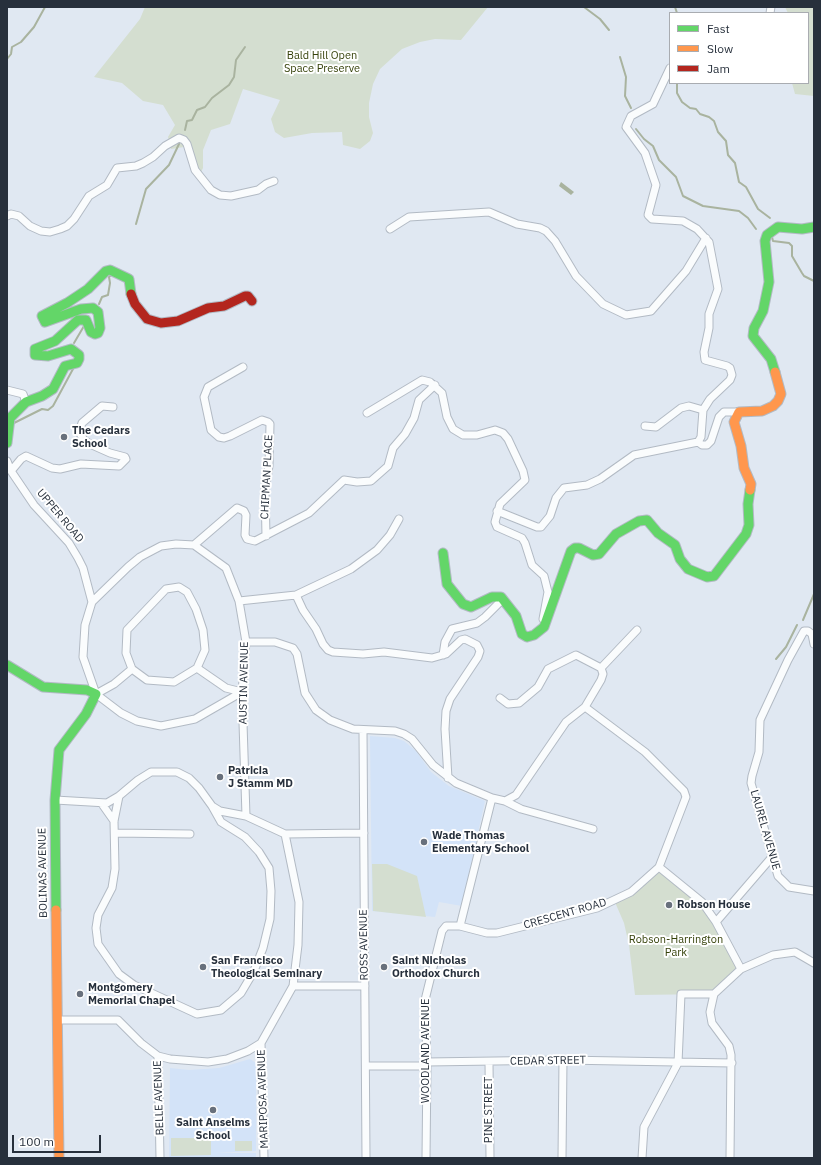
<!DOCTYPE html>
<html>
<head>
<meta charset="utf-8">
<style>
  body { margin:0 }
  #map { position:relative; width:821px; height:1165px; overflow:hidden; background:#e0e8f2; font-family:"IBM Plex Sans",sans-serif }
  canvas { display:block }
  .frame { position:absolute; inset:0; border:8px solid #27303c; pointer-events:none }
  .legend { position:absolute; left:669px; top:12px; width:140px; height:72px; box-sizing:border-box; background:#fff; border:1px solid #a9acb1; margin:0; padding:5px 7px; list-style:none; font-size:12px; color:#27303c }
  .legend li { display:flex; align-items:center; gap:8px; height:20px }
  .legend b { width:20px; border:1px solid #a9acb1 }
  .scale { position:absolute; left:12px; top:1135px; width:89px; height:18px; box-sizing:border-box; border:2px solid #27303c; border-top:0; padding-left:5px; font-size:12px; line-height:14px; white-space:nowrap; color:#27303c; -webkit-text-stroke:3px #fff; paint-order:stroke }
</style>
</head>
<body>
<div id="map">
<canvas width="821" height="1165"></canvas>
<div class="frame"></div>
<ul class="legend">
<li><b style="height:5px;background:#63d668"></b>Fast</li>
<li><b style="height:5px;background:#ff974d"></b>Slow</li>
<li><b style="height:5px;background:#b3261e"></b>Jam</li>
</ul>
<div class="scale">100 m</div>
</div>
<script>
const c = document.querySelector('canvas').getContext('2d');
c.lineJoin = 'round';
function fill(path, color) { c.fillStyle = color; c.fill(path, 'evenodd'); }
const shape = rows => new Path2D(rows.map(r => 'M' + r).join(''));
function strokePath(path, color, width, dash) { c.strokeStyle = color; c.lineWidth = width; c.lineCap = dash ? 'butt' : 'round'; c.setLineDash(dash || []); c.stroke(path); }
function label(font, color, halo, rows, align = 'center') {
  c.font = font + ' "IBM Plex Sans",sans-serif'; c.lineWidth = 4; c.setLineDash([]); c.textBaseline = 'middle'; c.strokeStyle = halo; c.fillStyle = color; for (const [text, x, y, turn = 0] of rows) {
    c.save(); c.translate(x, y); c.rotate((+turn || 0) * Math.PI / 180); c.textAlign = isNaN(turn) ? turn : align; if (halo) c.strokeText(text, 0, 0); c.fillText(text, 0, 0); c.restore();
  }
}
fill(shape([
  [370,736,395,738,404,741,416,751,431,772,449,786,485,801,462,906,439,902,435,917,372,911],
  [250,1059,256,1063,256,1151,215,1153,256,1153,256,1158,169,1158,170,1068,189,1070,219,1068]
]), '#d3e3f8');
fill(shape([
  [145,7,488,7,461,40,435,39,420,42,402,49,380,69,373,84,369,103,369,117,373,133,370,141,360,149,343,145,342,132,312,133,284,138,275,132,271,119,280,100,243,89,230,124,211,130,203,150,203,168,199,176,184,147,171,149,168,137,175,125,163,105,143,101,122,83,94,77,140,19],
  [785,7,814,7,814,96,795,94,792,83,808,83,808,13,788,13],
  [372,864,387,864,417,876,426,917,373,911],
  [659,867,702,902,741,969,714,994,635,995,629,945,624,923,614,900,631,892],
  [171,1138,211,1138,211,1155,171,1156],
  [235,1141,252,1141,252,1151,235,1151]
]), '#d4ded0');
fill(shape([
  [561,182,574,192,571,195,559,186]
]), '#a9b39f');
strokePath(shape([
  [584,7,600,19,609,30],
  [675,7,677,13],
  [620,57,626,77,625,96,631,108],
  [7,59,11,54,12,47,21,42,34,27,45,7],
  [677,83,677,93,682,102,690,108,696,109,700,114,709,117,714,121,718,132,726,141,728,155,735,163,739,182,746,187,758,209,770,218],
  [636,129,644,139,653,146,659,160,676,177,683,196,703,206,739,211,748,218,756,229],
  [185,130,187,121,192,120,197,110,205,107,212,98,229,85,234,77,236,60,245,47],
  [136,224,146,189,169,165,179,144],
  [772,237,773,241,789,243,792,246,792,256,802,273,804,276,814,281],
  [99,304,102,297,108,295,110,283,109,277,111,275],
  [74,343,84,326],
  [14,423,42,409,48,410,53,406,73,369],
  [803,620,814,594],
  [776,659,786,647,797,625]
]), '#a9b39f', 2);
const street = shape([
  [770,13,771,7],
  [7,216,11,214,19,216,30,226,41,231,50,232,60,229,67,226,74,219,89,196,107,185,117,168,136,166,143,163,153,157,165,146,179,138,184,140,187,144,195,170,211,190,220,195,231,196,258,190,266,184,274,181],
  [390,229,409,217,489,212,517,224,540,228,546,231,555,241,576,276,603,304,626,315,651,311,686,271,706,238],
  [243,367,208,387,204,397,211,430,219,437,224,438,230,436,262,420,268,422,270,424,269,466,265,490,266,536],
  [7,390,23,394,26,402],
  [367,413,422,380,430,382,442,393,447,417,453,429,463,435,477,435,495,430,503,433,508,439,523,471,525,480,500,504,495,522,497,527,522,538,525,543,532,565,544,576,548,592,543,619],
  [645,426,656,427,681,408,689,406,703,410],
  [698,442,702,445,707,445,711,441,719,417,724,412,739,412],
  [7,461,11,471,34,505,69,543,78,558,83,568,92,602],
  [11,471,21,459,26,456,52,468,60,469,81,464,119,466,126,459,125,457,110,453,92,445,84,440,79,432,82,423,102,406,113,407],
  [497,511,537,527,541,527,550,516,556,498,564,488,587,485,600,479,634,455,698,442,701,437,703,410,710,399,730,380,732,375,730,368,727,366,705,360,704,352,709,328,709,314,718,289,709,242,697,229,683,221,652,219,648,215,656,185,645,153,626,127,631,116,653,104,670,68],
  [194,545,226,568,239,601,246,642,242,692,246,816],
  [296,595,303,610,316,629,323,644,328,650,333,652,363,654,384,652,432,658,446,654,461,640,465,639,477,645,480,651,478,657,450,699,446,711,445,729,448,778],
  [239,601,296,595,351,569,377,550,390,535,399,519],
  [246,642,275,642,293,648,297,654,305,693,316,710,330,720,353,729,395,731,404,734,412,739,433,765,456,783,492,798,505,801,521,809,593,829],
  [814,644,812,634,808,631,804,631,788,660,760,720,759,752,752,776,751,783,778,876,789,887,814,891],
  [443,655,445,642,452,629,477,623,485,617,503,599],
  [601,668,637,630],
  [132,669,147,680,174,682,197,668],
  [96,694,83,657,85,625,92,602,128,567,140,557,161,546,176,544,194,545,237,508,244,511,246,515,245,535,247,539,255,541,309,513,344,480,357,482,371,481,388,466,393,448,405,434,414,418,419,400,435,385],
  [96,694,114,684,132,669,126,653,127,630,166,589,179,587,187,592,196,609,203,630,205,650,197,668,226,688,242,692],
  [96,694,121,713,137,721,161,726,195,719,242,692],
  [500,698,508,704,519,703,538,687,548,669,576,655,601,668,603,674,601,680,585,707],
  [363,731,366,1158],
  [119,796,114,821,115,869,112,888,98,915,96,928,98,944,119,974,134,985,197,1014,221,1010,241,993,254,971,263,948,270,919,271,891,269,868,259,852,245,837,221,822,212,806],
  [55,800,107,803,119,796,138,780,151,772,177,772,189,778,199,788,212,806,220,811,246,816,285,834,364,833],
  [102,804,114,821],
  [115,833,190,834],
  [659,867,702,902,716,922,741,969],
  [716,922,772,857],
  [460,926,487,933,497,933,597,908,631,892,659,867,686,797,684,791,645,752,585,707,566,722,516,795,505,801],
  [293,986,365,986],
  [57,1020,118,1020,141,1043,158,1056,160,1158],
  [158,1056,170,1059,208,1062,227,1059,248,1051,261,1043],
  [489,1062,490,1158],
  [366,1066,420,1066,427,1062,563,1060,732,1063],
  [264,1158,261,1043,293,986,298,945,299,902,285,834],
  [426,1158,427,1062,425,1000,442,931,446,926,460,926,492,798],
  [562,1158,563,1060],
  [642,1158,644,1127,678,1063,681,994,714,994],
  [730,1158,731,1055,729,1046,712,1023,710,1012,714,994,741,969,773,955,795,952,814,963]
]);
const fast = shape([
  [775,372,771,359,753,336,754,328,763,311,769,282,765,241,767,235,778,227,802,229,814,227],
  [7,443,10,418,26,402,42,396,53,389,65,366,77,363,79,359,79,355,71,349,48,356,35,355,35,349,55,341,78,320,86,320,91,332,95,334,98,333,100,328,98,312,93,308,81,309,45,322,42,316,67,303,88,289,106,271,110,270,129,279,131,294],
  [443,553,447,584,463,604,471,607,492,597,501,597,516,616,522,634,527,637,534,635,544,627,571,551,575,548,579,548,593,555,599,554,616,534,639,521,647,520,658,533,675,545,680,559,688,569,707,577,714,576,746,534,749,525,748,504,750,490],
  [7,665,43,687,87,690,96,694,86,714,59,750,55,800,56,910]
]);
const slow = shape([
  [750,490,751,484,744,468,741,446,734,422,739,412,762,411,773,406,778,401,781,394,775,372],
  [56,910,59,1158]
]);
const jam = shape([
  [131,294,135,304,147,319,161,323,178,321,208,308,224,306,245,296,248,296,252,301]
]);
strokePath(street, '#b2bac4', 9);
strokePath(fast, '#b2bac4', 11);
strokePath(slow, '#b2bac4', 11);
strokePath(jam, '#b2bac4', 11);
strokePath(street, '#fafcfd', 7);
strokePath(fast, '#63d668', 9);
strokePath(slow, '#ff974d', 9);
strokePath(jam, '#b3261e', 9);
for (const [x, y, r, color] of [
  [64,437,4,"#68707c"],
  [220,777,4,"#68707c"],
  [424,842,4,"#68707c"],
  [669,905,4,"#68707c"],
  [203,967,4,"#68707c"],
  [384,967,4,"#68707c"],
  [80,994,4,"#68707c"],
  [213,1110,4,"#68707c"]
]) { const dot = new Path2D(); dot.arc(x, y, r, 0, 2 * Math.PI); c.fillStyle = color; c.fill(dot); strokePath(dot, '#fff', 1.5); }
label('11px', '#354109', '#fff', [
  ["Bald Hill Open",322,56],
  ["Space Preserve",322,69],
  ["Robson-Harrington",676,940],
  ["Park",676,953]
]);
label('bold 11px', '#27303c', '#fff', [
  ["The Cedars",72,431],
  ["School",72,444],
  ["Patricia",228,771],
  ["J Stamm MD",228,784],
  ["Wade Thomas",432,836],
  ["Elementary School",432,849],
  ["Robson House",677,905],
  ["San Francisco",211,961],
  ["Theological Seminary",211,974],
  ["Saint Nicholas",392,961],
  ["Orthodox Church",392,974],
  ["Montgomery",88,988],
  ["Memorial Chapel",88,1001],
  ["Saint Anselms",213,1123,"center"],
  ["School",213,1136,"center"]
], 'left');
label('11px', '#27303c', '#fff', [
  ["CHIPMAN PLACE",267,477,-87],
  ["UPPER ROAD",60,516,50],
  ["AUSTIN AVENUE",244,683,-89],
  ["LAUREL AVENUE",765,830,74],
  ["BOLINAS AVENUE",43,873,-91],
  ["CRESCENT ROAD",565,914,-16],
  ["ROSS AVENUE",364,945,-91],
  ["WOODLAND AVENUE",426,1051,-90],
  ["CEDAR STREET",548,1061,-1],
  ["BELLE AVENUE",159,1098,-92],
  ["MARIPOSA AVENUE",263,1099,-92],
  ["PINE STREET",489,1110,-90]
]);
</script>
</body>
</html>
